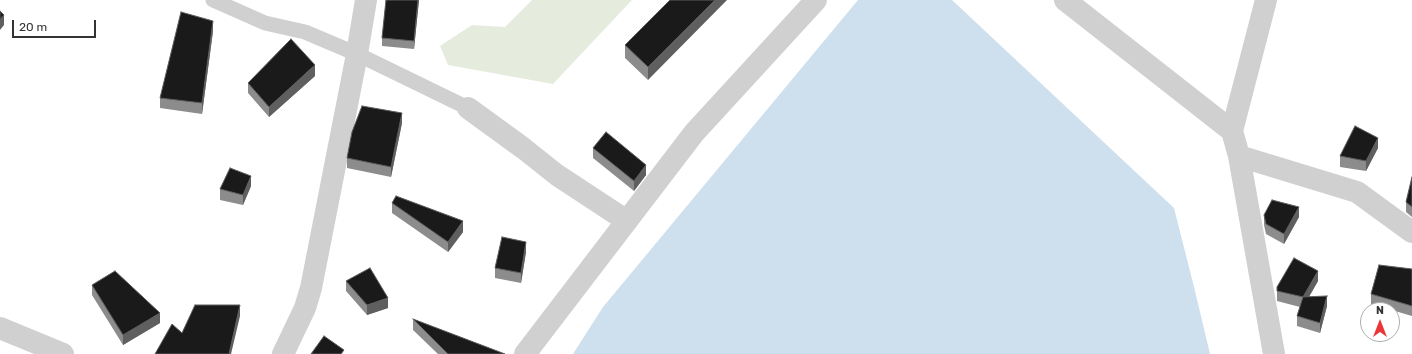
<!DOCTYPE html>
<html>
<head>
<meta charset="utf-8">
<style>
  body { margin:0 }
  #map { position:relative; width:1412px; height:354px; overflow:hidden; background:#fff; font-family:Rubik,sans-serif }
  canvas { display:block }
  .north { position:absolute; left:1360px; top:302px; width:40px; height:40px; box-sizing:border-box; background:#fff; border:1px solid #adadad; border-radius:50%; rotate:0deg; font-size:11px; font-weight:700; line-height:16px; text-align:center; color:#333 }
  .north::after { content:''; display:block; margin:auto; width:14px; height:18px; background:#e83639; clip-path:polygon(50% 0,100% 100%,50% 72%,0 100%) }
  .scale { position:absolute; left:12px; top:20px; width:84px; height:18px; box-sizing:border-box; border:2px solid #333; border-top:0; padding-left:5px; font-size:12px; line-height:14px; white-space:nowrap; color:#333; -webkit-text-stroke:3px #fff; paint-order:stroke }
</style>
</head>
<body>
<div id="map">
<canvas width="1412" height="354"></canvas>
<div class="north">N</div>
<div class="scale">20 m</div>
</div>
<script>
const c = document.querySelector('canvas').getContext('2d');
c.lineJoin = 'round';
function fill(path, color) { c.fillStyle = color; c.fill(path, 'evenodd'); }
const shape = rows => new Path2D(rows.map(r => 'M' + r).join(''));
function strokePath(path, color, width, dash) { c.strokeStyle = color; c.lineWidth = width; c.lineCap = dash ? 'butt' : 'round'; c.setLineDash(dash || []); c.stroke(path); }
fill(shape([
  [532,0,632,0,553,84,448,65,440,46,472,25,505,27]
]), '#e5ecde');
fill(shape([
  [858,0,952,0,1174,208,1195,291,1210,354,573,354,603,307]
]), '#cee0ee');
strokePath(shape([
  [213,0,265,23,305,32,357,54,468,108]
]), '#d0d0d0', 15);
strokePath(shape([
  [1065,0,1232,131,1239,156,1357,192,1412,232],
  [468,108,523,148,557,175,627,221],
  [1232,131,1266,0],
  [1239,156,1274,354],
  [0,328,63,354],
  [283,354,305,308,311,288,357,54,366,0],
  [525,354,694,133,816,0]
]), '#d0d0d0', 22);
fill(shape([
  [386,0,419,0,414,49,382,46,382,38],
  [670,0,648,80,625,58,625,45],
  [213,31,202,114,160,108,160,98],
  [315,76,269,117,248,93,248,83],
  [402,123,391,177,347,168,347,158],
  [593,148,646,175,634,191,593,158],
  [1378,148,1366,171,1340,167,1340,156],
  [1412,177,1412,217,1406,212,1406,202],
  [251,186,243,205,220,200,220,189],
  [392,203,463,232,448,252,392,213],
  [1264,215,1299,217,1284,244,1266,234,1264,225],
  [526,252,521,283,495,278,495,268],
  [1412,269,1412,316,1371,304,1371,294],
  [346,281,388,308,367,315,346,291],
  [1318,281,1309,297,1327,306,1320,333,1297,326,1297,316,1300,307,1277,301,1277,287],
  [92,285,160,323,123,345,92,295],
  [413,319,505,354,438,354,413,330]
]), '#8c8c8c');
fill(shape([
  [418,0,419,0,414,49,414,41],
  [715,0,727,0,648,80,648,67],
  [4,15,4,25,0,30,0,20],
  [213,21,213,31,202,114,202,103],
  [315,65,315,76,269,117,269,107],
  [402,113,402,123,391,177,391,167],
  [1378,138,1378,148,1366,171,1366,161],
  [646,165,646,175,634,191,634,181],
  [251,176,251,186,243,205,243,195],
  [1299,207,1299,217,1284,244,1284,234],
  [463,221,463,232,448,252,448,242],
  [526,242,526,252,521,283,521,273],
  [1318,271,1318,281,1303,307,1303,297],
  [1327,296,1327,306,1320,333,1320,323],
  [388,298,388,308,367,315,367,305],
  [240,305,240,316,231,354,229,354],
  [160,313,160,323,123,345,123,335]
]), '#5f5f5f');
const building = shape([
  [386,0,418,0,414,41,382,38,386,0],
  [670,0,715,0,648,67,625,45,670,0],
  [0,11,4,15,0,20,0,11],
  [181,12,213,21,202,103,160,98,181,12],
  [291,39,315,65,269,107,248,83,291,39],
  [362,106,402,113,391,167,347,158,352,132,362,106],
  [1355,126,1378,138,1366,161,1340,156,1355,126],
  [606,132,646,165,634,181,593,148,606,132],
  [230,168,251,176,243,195,220,189,230,168],
  [1412,177,1412,207,1406,202,1412,177],
  [396,196,463,221,448,242,392,203,396,196],
  [1272,200,1299,207,1284,234,1266,224,1264,215,1272,200],
  [502,237,526,242,521,273,495,268,502,237],
  [1294,258,1318,271,1303,297,1277,291,1277,287,1294,258],
  [1379,265,1412,269,1412,306,1371,294,1379,265],
  [370,268,388,298,367,305,346,281,370,268],
  [115,271,160,313,123,335,92,285,115,271],
  [1327,296,1320,323,1297,316,1303,297,1327,296],
  [195,305,240,305,229,354,155,354,172,324,182,333,195,305],
  [413,319,505,354,448,354,413,319],
  [324,336,344,350,341,354,311,354,324,336]
]);
fill(building, '#1a1a1a');
strokePath(building, '#5f5f5f', 1);
</script>
</body>
</html>
